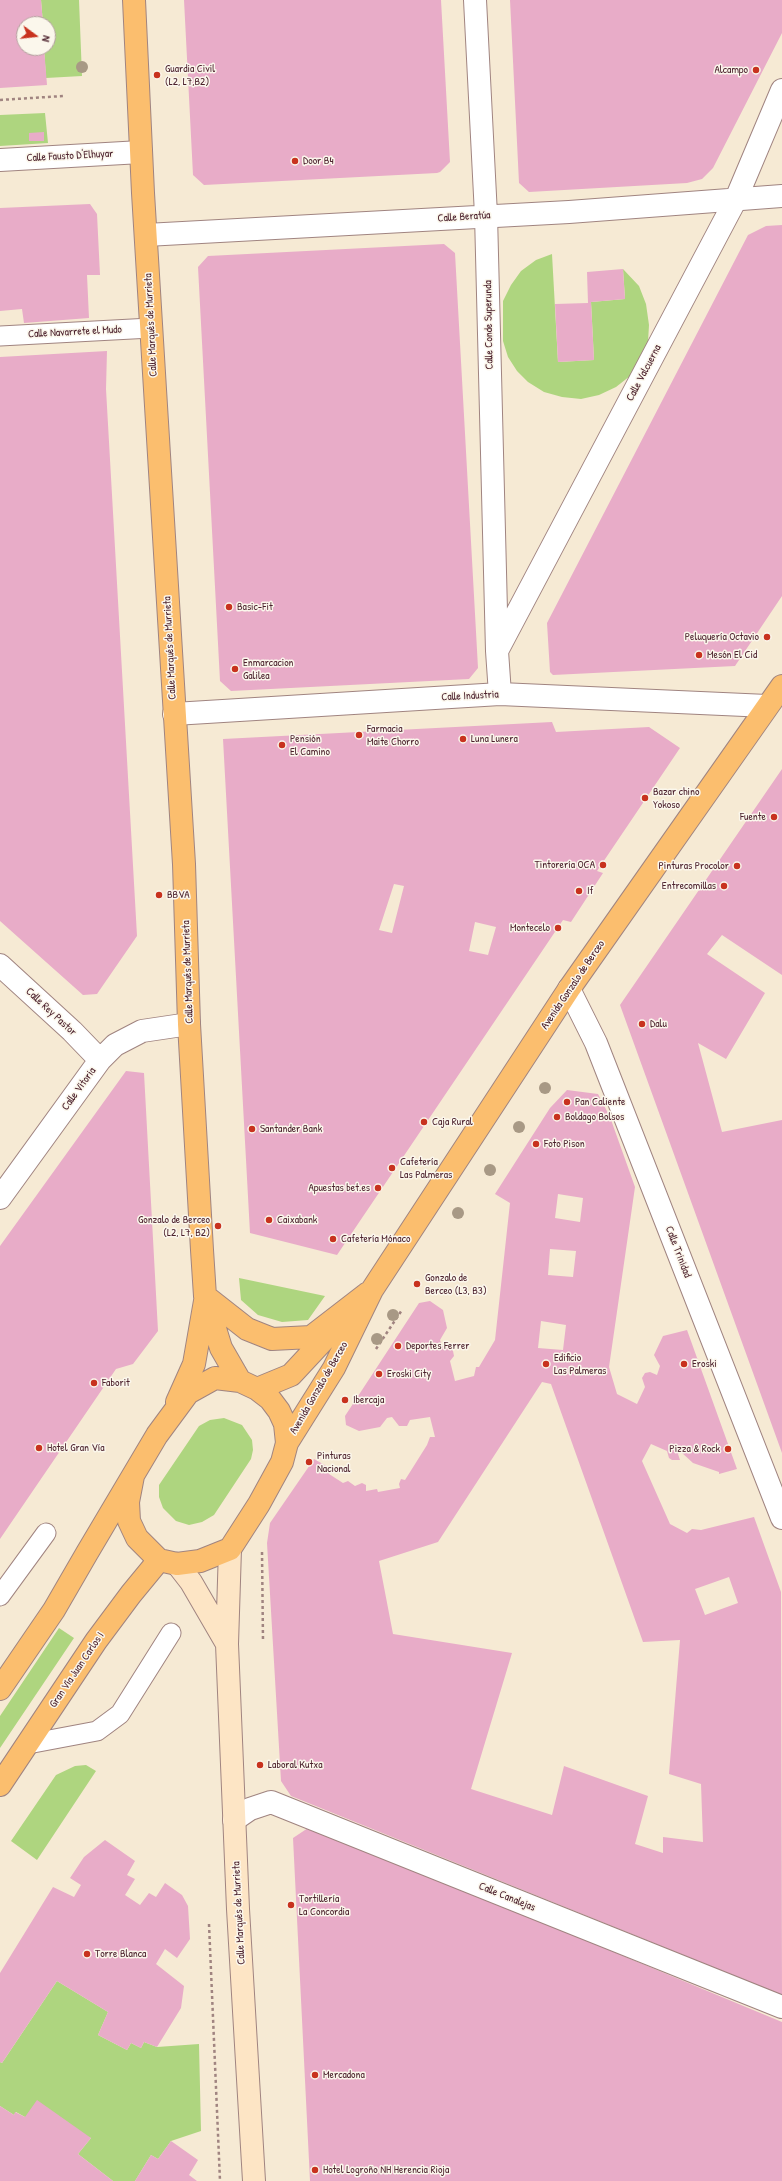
<!DOCTYPE html>
<html>
<head>
<meta charset="utf-8">
<style>
  body { margin:0 }
  #map { position:relative; width:782px; height:2181px; overflow:hidden; background:#f6ead4; font-family:"Patrick Hand",sans-serif }
  canvas { display:block }
  .north { position:absolute; left:16px; top:16px; width:40px; height:40px; box-sizing:border-box; background:#fbf7ec; border:1px solid #b4a19f; border-radius:50%; rotate:105deg; font-size:11px; font-weight:700; line-height:16px; text-align:center; color:#4a1f2b }
  .north::after { content:''; display:block; margin:auto; width:14px; height:18px; background:#c8321e; clip-path:polygon(50% 0,100% 100%,50% 72%,0 100%) }
</style>
</head>
<body>
<div id="map">
<canvas width="782" height="2181"></canvas>
<div class="north">N</div>
</div>
<script>
const c = document.querySelector('canvas').getContext('2d');
c.lineJoin = 'round';
function fill(path, color) { c.fillStyle = color; c.fill(path, 'evenodd'); }
const shape = rows => new Path2D(rows.map(r => 'M' + r).join(''));
function strokePath(path, color, width, dash) { c.strokeStyle = color; c.lineWidth = width; c.lineCap = dash ? 'butt' : 'round'; c.setLineDash(dash || []); c.stroke(path); }
function label(font, color, halo, rows, align = 'center') {
  c.font = font + ' "Patrick Hand",sans-serif'; c.lineWidth = 3; c.setLineDash([]); c.textBaseline = 'middle'; c.strokeStyle = halo; c.fillStyle = color; for (const [text, x, y, turn = 0] of rows) {
    c.save(); c.translate(x, y); c.rotate((+turn || 0) * Math.PI / 180); c.textAlign = isNaN(turn) ? turn : align; if (halo) c.strokeText(text, 0, 0); c.fillText(text, 0, 0); c.restore();
  }
}
fill(shape([
  [41,0,79,0,82,76,46,78,44,48,48,48,48,24,43,24],
  [45,113,48,143,0,146,0,115],
  [552,254,558,362,594,360,591,302,625,299,623,269,639,286,646,304,649,325,648,342,641,359,630,376,616,387,599,395,581,399,562,397,544,392,528,382,517,371,508,357,503,341,503,301,511,285,521,271,536,260],
  [239,1278,325,1296,308,1320,282,1322,258,1315,241,1300],
  [224,1418,242,1425,252,1440,253,1450,251,1459,214,1515,202,1522,189,1525,176,1521,163,1508,159,1497,159,1485,199,1426,210,1420],
  [59,1628,74,1638,0,1748,0,1716],
  [86,1765,96,1771,37,1860,11,1841,56,1775,75,1766],
  [57,1981,108,2012,98,2035,127,2050,131,2043,141,2048,144,2042,157,2047,199,2044,201,2131,171,2141,158,2159,151,2155,135,2181,113,2181,78,2154,91,2138,25,2117,16,2112,14,2115,0,2106,0,2062,2,2063]
]), '#aed57f');
fill(shape([
  [0,0,41,0,43,24,24,24,24,48,44,48,47,85,0,88],
  [184,0,441,0,450,162,440,172,437,173,204,185,193,175],
  [510,0,782,0,782,33,713,168,702,179,687,183,529,192,519,183],
  [44,132,44,141,29,141,29,133],
  [90,204,97,214,100,275,87,275,89,318,24,323,22,309,0,311,0,208],
  [782,225,782,596,735,666,553,675,550,672,547,623,748,235,766,226],
  [444,244,455,253,478,668,469,679,231,691,220,681,198,267,208,256],
  [623,269,625,299,591,302,594,360,558,362,555,304,588,303,587,272],
  [107,351,106,389,137,936,97,994,83,995,0,921,0,357],
  [552,722,556,732,649,727,680,748,597,871,603,873,571,922,563,920,337,1255,250,1233,223,739],
  [394,884,404,886,392,933,379,930],
  [475,922,496,927,488,955,469,951],
  [782,769,782,975,722,935,707,954,765,993,726,1059,698,1043,722,1132,782,1120,782,1453,620,1005],
  [126,1071,144,1073,158,1331,133,1364,116,1369,0,1539,0,1246],
  [567,1090,598,1094,610,1117,635,1187,609,1367,617,1394,637,1404,645,1387,642,1378,645,1373,650,1372,657,1375,660,1366,654,1355,663,1336,687,1330,737,1469,719,1474,719,1472,693,1463,681,1452,678,1454,680,1460,672,1460,669,1458,667,1451,651,1444,642,1461,670,1524,687,1533,692,1529,701,1530,754,1517,781,1592,782,1995,291,1796,281,1781,267,1543,270,1523,314,1459,330,1468,329,1474,343,1483,348,1481,355,1486,362,1483,366,1485,366,1491,377,1489,378,1492,400,1488,399,1484,401,1479,405,1480,427,1445,430,1437,435,1437,430,1417,410,1420,407,1426,399,1426,392,1417,387,1418,380,1427,359,1431,346,1425,345,1416,419,1303,430,1301,443,1310,447,1328,440,1340,442,1346,449,1347,453,1351,454,1356,450,1361,455,1381,474,1376,476,1367,479,1367,495,1340,510,1203,495,1194,550,1108],
  [558,1194,583,1198,580,1222,555,1218],
  [550,1249,576,1251,573,1277,548,1275],
  [541,1321,566,1325,563,1350,538,1348],
  [542,1382,551,1384,643,1642,680,1640,669,1774,701,1784,703,1842,663,1837,663,1853,635,1844,648,1796,564,1766,552,1815,471,1789,512,1653,393,1634,379,1561,438,1542],
  [729,1577,738,1603,705,1615,695,1589],
  [311,1826,782,2022,782,2181,310,2181,293,1838],
  [105,1840,135,1861,127,1875,135,1879,125,1895,140,1905,149,1893,156,1897,165,1883,182,1895,188,1906,190,1939,177,1958,165,1949,156,1964,184,1986,181,2008,157,2047,144,2042,141,2048,131,2043,127,2050,98,2035,108,2012,57,1981,2,2063,0,2062,0,1973,53,1887,74,1897,81,1885,70,1878,84,1857],
  [37,2100,91,2138,78,2154,113,2181,0,2181,0,2106,14,2115,15,2112,25,2117],
  [171,2141,198,2160,189,2175,197,2181,135,2181,151,2155,158,2159]
]), '#e8acc8');
const service = shape([
  [0,336,151,328],
  [0,1596,46,1533],
  [28,1744,97,1731,120,1714,171,1633]
]);
const pedestrian = shape([
  [486,215,497,651,500,694],
  [497,651,736,199],
  [174,714,500,694,767,706],
  [234,1820,250,1809,271,1802,782,2007]
]);
const minor = shape([
  [475,0,486,215],
  [0,160,141,152],
  [736,199,782,90],
  [146,235,569,212,782,196],
  [0,965,72,1031,100,1060],
  [569,989,596,1043,782,1518],
  [0,1198,100,1060,115,1045,142,1031,189,1024]
]);
const secondary = shape([
  [230,1549,227,1644,238,1909,254,2181],
  [177,1564,191,1582,227,1644]
]);
const primary = shape([
  [134,0,143,193,184,864,189,1024,202,1250,205,1296,221,1348,240,1381],
  [205,1296,247,1329,272,1339,311,1337,368,1293],
  [257,1389,291,1375,332,1331],
  [177,1402,194,1364,205,1301],
  [287,1443,334,1368,372,1290,569,989,782,686],
  [0,1689,54,1610,87,1553,157,1435,188,1393,215,1378,240,1381,257,1389,270,1399,279,1411,285,1424,287,1443,282,1462,259,1504,230,1549,200,1561,177,1564,159,1560,137,1538,129,1521,128,1502,133,1476],
  [0,1785,96,1641,131,1594,159,1560]
]);
strokePath(service, '#a08480', 21);
strokePath(pedestrian, '#a08480', 24);
strokePath(minor, '#a08480', 24);
strokePath(secondary, '#a08480', 24);
strokePath(primary, '#a08480', 24);
strokePath(shape([
  [0,100,63,96],
  [376,1349,402,1310],
  [262,1552,263,1641],
  [209,1924,220,2181]
]), '#a08480', 2.5, [3, 3]);
strokePath(service, '#fff', 19);
strokePath(pedestrian, '#fff', 22);
strokePath(minor, '#fff', 22);
strokePath(secondary, '#fde5c5', 22);
strokePath(primary, '#fbbe6e', 22);
c.fillStyle = '#a89985';
for (const [x, y] of [
  [82,67],
  [545,1088],
  [519,1127],
  [490,1170],
  [458,1213],
  [393,1315],
  [377,1339]
]) { c.beginPath(); c.arc(x, y, 6, 0, 2 * Math.PI); c.fill(); }
for (const [x, y, r, color] of [
  [756,70,4,"#c8321e"],
  [157,75,4,"#c8321e"],
  [295,161,4,"#c8321e"],
  [229,607,4,"#c8321e"],
  [767,637,4,"#c8321e"],
  [699,655,4,"#c8321e"],
  [235,669,4,"#c8321e"],
  [359,735,4,"#c8321e"],
  [463,739,4,"#c8321e"],
  [282,745,4,"#c8321e"],
  [645,798,4,"#c8321e"],
  [774,817,4,"#c8321e"],
  [603,865,4,"#c8321e"],
  [737,866,4,"#c8321e"],
  [724,886,4,"#c8321e"],
  [579,891,4,"#c8321e"],
  [159,895,4,"#c8321e"],
  [558,928,4,"#c8321e"],
  [642,1024,4,"#c8321e"],
  [567,1102,4,"#c8321e"],
  [557,1117,4,"#c8321e"],
  [424,1122,4,"#c8321e"],
  [252,1129,4,"#c8321e"],
  [536,1144,4,"#c8321e"],
  [392,1168,4,"#c8321e"],
  [378,1188,4,"#c8321e"],
  [269,1220,4,"#c8321e"],
  [218,1226,4,"#c8321e"],
  [333,1239,4,"#c8321e"],
  [417,1284,4,"#c8321e"],
  [398,1346,4,"#c8321e"],
  [546,1364,4,"#c8321e"],
  [684,1364,4,"#c8321e"],
  [379,1374,4,"#c8321e"],
  [94,1383,4,"#c8321e"],
  [345,1400,4,"#c8321e"],
  [39,1448,4,"#c8321e"],
  [728,1449,4,"#c8321e"],
  [309,1462,4,"#c8321e"],
  [260,1765,4,"#c8321e"],
  [291,1905,4,"#c8321e"],
  [87,1954,4,"#c8321e"],
  [315,2075,4,"#c8321e"],
  [315,2170,4,"#c8321e"]
]) { const dot = new Path2D(); dot.arc(x, y, r, 0, 2 * Math.PI); c.fillStyle = color; c.fill(dot); strokePath(dot, '#fbf7ec', 1.5); }
label('11px', '#4a1f2b', '#fbf7ec', [
  ["Guardia Civil",165,69],
  ["(L2, L7,B2)",165,82],
  ["Alcampo",748,70,"right"],
  ["Door B4",303,161],
  ["Basic-Fit",237,607],
  ["Peluquería Octavio",759,637,"right"],
  ["Mesón El Cid",707,655],
  ["Enmarcacion",243,663],
  ["Galilea",243,676],
  ["Farmacia",367,729],
  ["Maite Chorro",367,742],
  ["Pensión",290,739],
  ["El Camino",290,752],
  ["Luna Lunera",471,739],
  ["Bazar chino",653,792],
  ["Yokoso",653,805],
  ["Fuente",766,817,"right"],
  ["Tintorería OCA",595,865,"right"],
  ["Pinturas Procolor",729,866,"right"],
  ["Entrecomillas",716,886,"right"],
  ["If",587,891],
  ["BBVA",167,895],
  ["Montecelo",550,928,"right"],
  ["Dalu",650,1024],
  ["Pan Caliente",575,1102],
  ["Boldago Bolsos",565,1117],
  ["Caja Rural",432,1122],
  ["Santander Bank",260,1129],
  ["Foto Pison",544,1144],
  ["Cafetería",400,1162],
  ["Las Palmeras",400,1175],
  ["Apuestas bet.es",370,1188,"right"],
  ["Gonzalo de Berceo",210,1220,"right"],
  ["(L2, L7, B2)",210,1233,"right"],
  ["Caixabank",277,1220],
  ["Cafetería Mónaco",341,1239],
  ["Gonzalo de",425,1278],
  ["Berceo (L3, B3)",425,1291],
  ["Deportes Ferrer",406,1346],
  ["Edificio",554,1358],
  ["Las Palmeras",554,1371],
  ["Eroski",692,1364],
  ["Eroski City",387,1374],
  ["Faborit",102,1383],
  ["Ibercaja",353,1400],
  ["Hotel Gran Vía",47,1448],
  ["Pizza & Rock",720,1449,"right"],
  ["Pinturas",317,1456],
  ["Nacional",317,1469],
  ["Laboral Kutxa",268,1765],
  ["Tortillería",299,1899],
  ["La Concordia",299,1912],
  ["Torre Blanca",95,1954],
  ["Mercadona",323,2075],
  ["Hotel Logroño NH Herencia Rioja",323,2170]
], 'left');
label('11px', '#4a1f2b', '#fbf7ec', [
  ["Calle Fausto D'Elhuyar",70,156,-3],
  ["Calle Beratúa",464,217,-4],
  ["Calle Marqués de Murrieta",151,325,-93],
  ["Calle Conde Superunda",489,325,-91],
  ["Calle Navarrete el Mudo",75,332,-3],
  ["Calle Valcuerna",644,373,-62],
  ["Calle Marqués de Murrieta",170,648,-93],
  ["Calle Industria",470,696,-3],
  ["Calle Marqués de Murrieta",188,972,-92],
  ["Avenida Gonzalo de Berceo",573,985,-56],
  ["Calle Rey Pastor",51,1012,43],
  ["Calle Vitoria",79,1089,-54],
  ["Calle Trinidad",678,1252,69],
  ["Avenida Gonzalo de Berceo",319,1388,-60],
  ["Gran Vía Juan Carlos I",77,1670,-56],
  ["Calle Canalejas",507,1897,22],
  ["Calle Marqués de Murrieta",239,1913,-93]
]);
</script>
</body>
</html>
